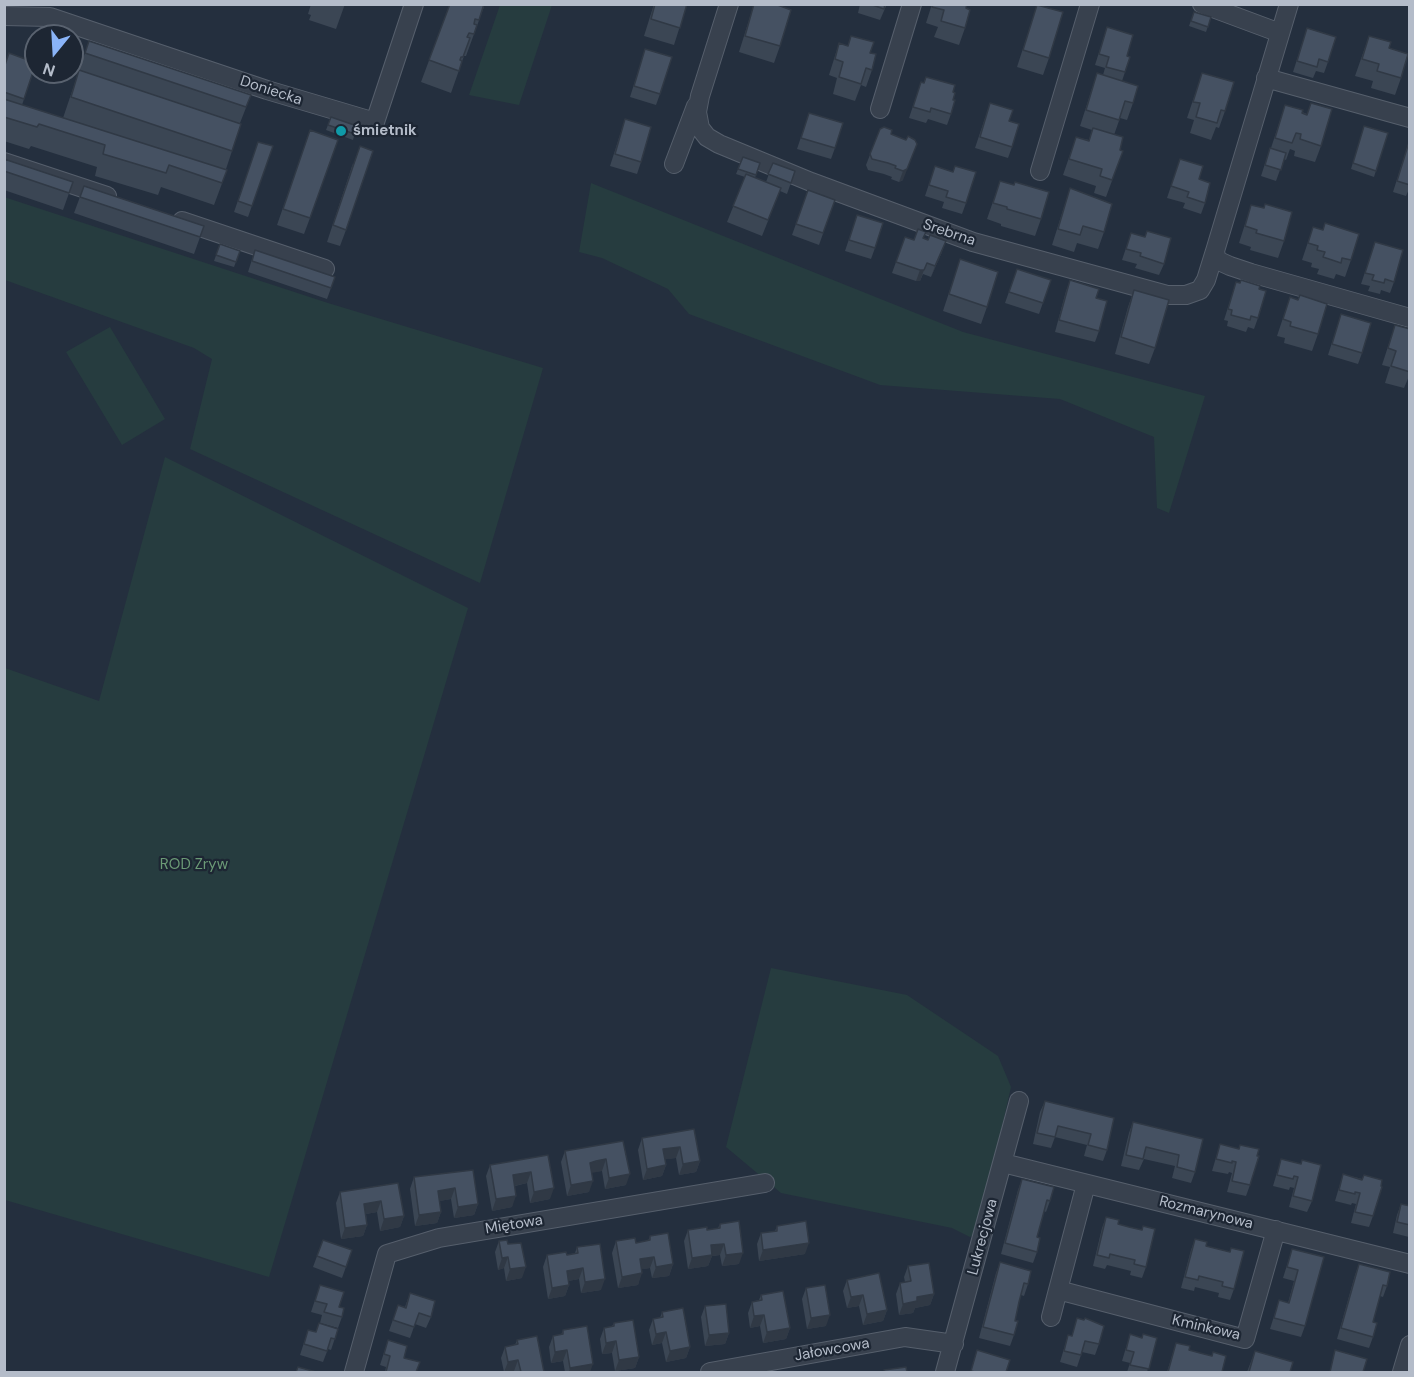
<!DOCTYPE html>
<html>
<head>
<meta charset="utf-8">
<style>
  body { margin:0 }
  #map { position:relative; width:1414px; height:1377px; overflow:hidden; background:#242f3e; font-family:"DM Sans",sans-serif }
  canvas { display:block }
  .frame { position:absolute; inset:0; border:6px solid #b4bcc9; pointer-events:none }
  .north { position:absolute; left:24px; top:24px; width:60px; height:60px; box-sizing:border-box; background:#1d2633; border:2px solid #59626f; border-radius:50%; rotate:198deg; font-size:16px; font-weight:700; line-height:24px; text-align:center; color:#b4bcc9 }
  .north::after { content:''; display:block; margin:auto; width:21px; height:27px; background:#8ab4f8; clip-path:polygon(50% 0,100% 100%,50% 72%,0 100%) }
</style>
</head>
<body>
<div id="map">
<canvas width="1414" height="1377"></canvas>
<div class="frame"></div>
<div class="north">N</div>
</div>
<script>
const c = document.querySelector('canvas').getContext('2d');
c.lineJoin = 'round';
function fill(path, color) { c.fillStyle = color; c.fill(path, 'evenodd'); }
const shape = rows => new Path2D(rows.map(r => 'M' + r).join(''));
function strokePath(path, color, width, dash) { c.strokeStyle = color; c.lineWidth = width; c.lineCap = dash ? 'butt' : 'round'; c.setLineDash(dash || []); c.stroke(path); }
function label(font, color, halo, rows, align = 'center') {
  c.font = font + ' "DM Sans",sans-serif'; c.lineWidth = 4.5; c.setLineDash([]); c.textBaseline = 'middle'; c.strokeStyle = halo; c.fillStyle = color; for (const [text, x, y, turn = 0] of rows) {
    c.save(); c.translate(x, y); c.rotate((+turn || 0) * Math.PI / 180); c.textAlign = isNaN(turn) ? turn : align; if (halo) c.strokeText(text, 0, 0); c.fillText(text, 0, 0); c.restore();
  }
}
fill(shape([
  [500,5,552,5,519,105,469,95],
  [591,183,963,332,1205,396,1169,513,1157,508,1154,437,1060,399,880,385,689,314,668,289,602,258,579,252],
  [4,197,328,303,543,368,480,583,190,449,212,359,194,348,5,280],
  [110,327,165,419,122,445,66,352],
  [165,457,468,608,269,1277,5,1200,5,668,99,701],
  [771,968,907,995,998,1056,1011,1087,978,1232,970,1237,952,1228,781,1193,726,1147]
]), '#263c3f');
const minor = shape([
  [729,4,700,96,697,112,700,128,707,137,719,144,811,182,973,242,1167,295,1186,295,1200,290,1206,280,1215,251],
  [1202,4,1280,33],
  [1289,4,1215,251,1216,257,1219,261,1230,266,1251,273,1410,318],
  [4,16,50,17,267,90,375,122,414,4],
  [1266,78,1410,118],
  [880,109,912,4],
  [4,162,107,196],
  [674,164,696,106],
  [1040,171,1090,4],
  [182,221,325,269],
  [1003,1163,1410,1264],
  [1086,1184,1058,1290,1245,1339,1276,1230],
  [1051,1317,1058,1290],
  [354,1372,387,1254,439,1238,765,1183],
  [710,1372,905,1337,954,1344],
  [945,1372,1019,1101],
  [1402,1372,1410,1345]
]);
strokePath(minor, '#565f6c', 20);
strokePath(minor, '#38414e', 18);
fill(shape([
  [311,4,345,4,336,29,309,20,311,15,308,14],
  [450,4,485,4,466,56,464,56,451,93,421,82],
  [654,4,687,4,674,45,644,36],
  [754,4,780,46,774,63,739,52],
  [860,4,887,4,880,20,858,13],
  [932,4,967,4,966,8,965,28,959,45,934,37,938,27,926,23],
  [1037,5,1049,58,1043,75,1017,67],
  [1194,12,1211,17,1206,32,1189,26],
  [1107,27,1127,56,1125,72,1122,81,1133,103,1127,120,1120,118,1114,135,1120,150,1123,151,1106,197,1094,193,1096,186,1063,175,1076,137,1089,140,1092,130,1080,126,1097,73,1103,75,1105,68,1095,65],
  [1307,28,1328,62,1324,73,1316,71,1313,78,1293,72],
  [851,36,870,53,872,70,866,87,861,85,855,101,833,94,837,78,829,75,839,43,848,46],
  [1369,36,1389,48,1401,78,1395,95,1371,88,1373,81,1355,76],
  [89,41,251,95,240,123,232,151,226,169,227,170,214,205,161,187,158,195,95,176,97,167,31,146,29,149,4,141,4,66,9,53,36,64,22,105,63,118],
  [645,49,660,94,656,105,630,97],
  [1202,73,1225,111,1219,128,1216,127,1211,140,1190,133,1194,120,1187,118],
  [921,82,953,92,951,114,947,125,928,119,926,123,909,118],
  [990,103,1009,121,1012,147,1008,158,975,148],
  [1311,103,1321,146,1315,162,1294,156,1295,151,1290,149,1286,160,1284,159,1276,181,1261,176,1270,148,1271,148,1285,105,1307,114],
  [809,113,835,148,831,159,797,149],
  [331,117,357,126,353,140,326,130],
  [625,119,641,162,637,174,610,166],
  [1364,126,1388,133,1374,177,1351,169],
  [880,129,906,140,903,180,899,182,891,179,892,177,884,174,868,170,866,165],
  [1410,138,1410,187,1406,196,1393,192],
  [258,142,273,146,248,217,234,212],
  [304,147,310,218,304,234,277,225],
  [743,157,760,163,755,178,766,182,773,163,795,171,787,194,780,191,762,236,727,222,745,177,736,174],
  [4,159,73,182,63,210,4,190],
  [1180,159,1199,179,1205,203,1201,214,1183,208,1185,203,1167,198],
  [353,163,346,230,340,246,327,242],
  [935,166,966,203,962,214,942,208,944,202,925,196],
  [1000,181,1041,219,1035,236,1001,226,1001,224,987,219],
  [84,186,204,226,194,254,74,213],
  [1070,188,1104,232,1098,249,1077,243,1074,252,1052,245],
  [808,190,835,200,819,245,792,235],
  [1251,205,1284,241,1278,258,1250,250,1251,247,1239,243],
  [857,215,875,248,871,259,845,251],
  [1313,227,1351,260,1345,277,1336,274,1334,279,1317,274,1319,269,1311,267,1312,263,1302,260],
  [1131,233,1164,264,1159,275,1135,268,1137,264,1122,260],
  [905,237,914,240,923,238,942,252,931,277,923,274,920,281,916,281,892,273],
  [1375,242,1394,282,1390,293,1381,290,1380,294,1368,291,1370,286,1361,284],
  [220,244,240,251,234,267,214,261],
  [255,250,335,277,327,299,248,272],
  [960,259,987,307,981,324,943,311],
  [1017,269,1051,280,1039,314,1005,303],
  [1070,280,1096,298,1099,331,1095,342,1055,332,1066,291],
  [1236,282,1259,289,1258,318,1254,329,1248,327,1246,332,1227,326,1228,321,1224,320],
  [1134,290,1155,348,1149,364,1115,354,1128,307],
  [1290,297,1318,334,1312,351,1284,343,1285,338,1277,336],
  [1341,314,1362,353,1358,364,1328,355],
  [1395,325,1410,329,1410,374,1404,388,1385,383,1390,367,1382,365],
  [1045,1101,1114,1118,1107,1150,1103,1161,1084,1156,1087,1145,1055,1137,1051,1148,1033,1144,1040,1112],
  [1133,1122,1203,1139,1195,1172,1191,1183,1172,1178,1175,1166,1144,1159,1139,1170,1121,1166,1129,1133],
  [694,1129,700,1161,696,1172,679,1175,676,1158,665,1159,666,1165,662,1176,643,1180,638,1150,642,1138],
  [623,1141,626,1185,605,1189,602,1171,592,1172,589,1192,567,1196,561,1162,565,1151],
  [1220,1144,1239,1149,1250,1185,1246,1196,1227,1192,1232,1173,1229,1172,1228,1174,1212,1171],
  [548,1155,550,1199,530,1203,527,1183,515,1186,512,1207,492,1211,486,1176,490,1165],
  [1281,1159,1301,1164,1312,1201,1307,1212,1289,1207,1294,1188,1290,1187,1289,1190,1273,1186],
  [473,1170,478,1204,474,1215,454,1218,451,1199,439,1201,441,1212,437,1223,415,1226,410,1189,414,1177],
  [1343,1174,1362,1179,1364,1175,1373,1216,1369,1227,1351,1223,1356,1204,1352,1203,1351,1205,1335,1201],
  [1022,1179,1050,1201,1046,1212,1044,1211,1037,1237,1037,1252,1033,1263,1001,1254,1018,1190],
  [398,1183,404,1216,400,1227,380,1231,377,1212,366,1214,367,1225,363,1236,341,1239,336,1203,340,1192],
  [1401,1204,1410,1206,1409,1237,1393,1233,1397,1215],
  [1106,1217,1118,1224,1146,1267,1142,1278,1130,1275,1131,1271,1107,1265,1105,1269,1093,1266,1102,1228],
  [720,1224,739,1264,722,1266,720,1255,712,1256,708,1266,688,1269,684,1241,688,1230,707,1230,718,1228],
  [777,1226,805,1254,759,1261,757,1244,761,1233,775,1231],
  [650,1236,673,1264,669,1276,652,1278,650,1268,642,1269,638,1285,618,1288,612,1253,616,1241,636,1243,648,1241],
  [1195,1239,1206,1246,1234,1289,1230,1300,1218,1297,1219,1293,1195,1287,1194,1291,1181,1288,1191,1250],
  [323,1240,352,1250,342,1278,313,1267],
  [499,1241,508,1244,522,1278,506,1281,504,1268,498,1270,495,1252],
  [577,1247,601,1290,581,1293,579,1279,568,1281,569,1285,565,1296,548,1299,543,1267,547,1255,567,1255,575,1253],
  [1292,1249,1324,1257,1305,1326,1301,1337,1270,1329,1279,1300,1288,1303,1294,1281,1283,1278],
  [1000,1262,1028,1284,1024,1296,1021,1295,1015,1321,1014,1335,1010,1346,979,1338,996,1273],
  [1359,1264,1387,1286,1383,1297,1380,1296,1373,1322,1373,1337,1369,1348,1337,1339,1355,1275],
  [908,1266,934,1294,930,1305,915,1308,913,1313,899,1315,896,1294,900,1283,905,1282,904,1277],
  [847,1280,887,1310,883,1321,863,1325,859,1306,847,1308,843,1291],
  [320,1285,339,1307,342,1317,338,1328,320,1323,322,1315,311,1312],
  [806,1288,826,1326,807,1329,802,1299],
  [410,1293,431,1317,426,1328,415,1324,410,1338,389,1331,398,1305,405,1307],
  [761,1295,790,1328,786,1339,763,1343,760,1326,750,1328,748,1313,752,1302,759,1300],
  [705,1306,729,1333,725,1344,705,1346,701,1317],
  [662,1312,690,1347,686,1358,666,1362,662,1343,652,1345,649,1330,653,1319,660,1318],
  [1077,1318,1099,1344,1095,1355,1082,1352,1077,1367,1060,1362,1068,1335,1072,1336],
  [319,1323,338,1329,331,1350,328,1349,323,1362,300,1355,308,1330,316,1332],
  [614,1323,639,1357,635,1368,615,1371,612,1353,602,1354,600,1339,604,1328,612,1326],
  [563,1330,590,1372,565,1372,563,1361,551,1363,549,1347,553,1336,561,1335],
  [1130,1334,1142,1338,1157,1338,1147,1372,1127,1372,1130,1363,1122,1361],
  [388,1340,416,1372,385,1372,386,1367,380,1365],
  [517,1340,544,1372,514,1372,514,1371,504,1372,501,1358,505,1347,515,1345],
  [1176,1343,1189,1350,1222,1372,1167,1372],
  [1255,1351,1290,1372,1247,1372]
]), '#3b4654');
fill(shape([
  [917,144,903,180,899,182,903,171],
  [946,241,942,252,931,277,935,266],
  [920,270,924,270,920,281,916,281],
  [680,1147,676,1158,659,1160,663,1149],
  [606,1159,602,1171,586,1174,590,1163],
  [700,1161,696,1172,679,1175,683,1164],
  [666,1165,662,1176,643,1180,647,1169],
  [531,1172,527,1183,509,1187,513,1175],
  [630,1174,626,1185,605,1189,609,1178],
  [593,1181,589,1192,567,1196,571,1185],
  [455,1188,451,1199,434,1202,438,1191],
  [554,1188,550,1199,530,1203,534,1192],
  [516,1196,512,1207,492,1211,496,1199],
  [381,1201,377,1212,360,1215,364,1204],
  [478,1204,474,1215,454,1218,458,1207],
  [441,1212,437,1223,415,1226,419,1215],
  [404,1216,400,1227,380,1231,384,1219],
  [367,1225,363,1236,341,1239,345,1228],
  [809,1243,805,1254,759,1261,763,1250],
  [724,1244,720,1255,712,1256,708,1266,688,1269,692,1258,711,1245],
  [743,1253,739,1264,722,1266,726,1255],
  [508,1257,504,1268,498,1270,502,1258],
  [654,1257,650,1268,636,1270,640,1259],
  [673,1264,669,1276,652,1278,656,1267],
  [526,1267,522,1278,506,1281,510,1269],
  [583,1268,579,1279,563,1282,567,1271],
  [642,1273,638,1285,618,1288,622,1277],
  [605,1279,601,1290,581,1293,585,1282],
  [569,1285,565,1296,548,1299,552,1288],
  [934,1294,930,1305,915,1308,913,1313,899,1315,903,1304,917,1297],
  [863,1295,859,1306,847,1308,851,1297],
  [887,1310,883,1321,863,1325,867,1314],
  [764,1315,760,1326,750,1328,754,1316],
  [830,1315,826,1326,807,1329,811,1318],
  [790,1328,786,1339,763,1343,767,1332],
  [666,1332,662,1343,652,1345,656,1334],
  [729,1333,725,1344,705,1346,709,1335],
  [616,1341,612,1353,602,1354,606,1343],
  [690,1347,686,1358,666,1362,670,1351],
  [567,1350,563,1361,551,1363,555,1352],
  [639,1357,635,1368,615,1371,619,1360],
  [518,1360,514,1371,504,1372,508,1362],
  [593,1364,590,1372,569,1372,570,1368]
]), '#303945');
const building = shape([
  [450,4,484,4,479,20,475,19,474,24,477,25,474,34,469,33,467,37,470,38,463,57,461,57,460,60,462,61,459,71,429,60,450,4],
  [655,4,687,4,680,28,651,19,655,4],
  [754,4,775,4,791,10,780,46,745,36,754,4],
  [870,4,885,4,884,9,870,4],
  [933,4,967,4,966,8,970,10,965,28,941,21,944,10,932,7,933,4],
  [1037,5,1063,12,1049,58,1023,50,1037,5],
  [1194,12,1211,17,1208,27,1191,21,1194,12],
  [1107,27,1133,35,1127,56,1130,57,1125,72,1106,67,1109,57,1099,54,1107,27],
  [1307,28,1336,37,1328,62,1319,59,1317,67,1297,61,1307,28],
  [851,36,874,42,870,53,876,54,872,70,866,68,861,84,839,77,843,62,835,59,839,43,848,46,851,36],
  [1369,36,1391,42,1389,48,1408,54,1401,78,1377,71,1379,64,1362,59,1369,36],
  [89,41,251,95,246,107,85,53,89,41],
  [645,49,672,57,660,94,634,86,645,49],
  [9,53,36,63,24,99,4,92,4,68,9,53],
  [79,70,241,124,232,151,71,97,79,70],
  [1097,73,1138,86,1133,103,1125,101,1119,120,1086,110,1097,73],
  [1202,73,1234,82,1225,111,1221,110,1217,123,1196,117,1200,103,1193,102,1202,73],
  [926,77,955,85,953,92,955,93,953,100,955,100,951,114,931,108,930,112,913,107,921,82,924,83,926,77],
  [4,99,227,170,222,183,169,165,166,173,103,154,105,145,39,124,37,127,4,117,4,99],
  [990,103,1013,110,1009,121,1019,124,1012,147,980,137,990,103],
  [1311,103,1332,109,1321,146,1300,139,1301,134,1296,133,1292,143,1275,138,1285,105,1303,110,1302,113,1307,115,1311,103],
  [809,113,843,123,835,148,801,138,809,113],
  [331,117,357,126,355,134,328,125,331,117],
  [625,119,651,127,641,162,615,154,625,119],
  [1364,126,1388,133,1376,171,1353,163,1364,126],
  [884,127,892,130,891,134,906,140,908,136,915,140,917,144,907,169,903,171,895,168,896,166,888,163,872,159,870,154,880,129,884,127],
  [1093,128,1123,137,1120,150,1123,151,1112,180,1100,176,1102,169,1069,159,1076,137,1089,141,1093,128],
  [310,130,338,140,310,218,283,209,310,130],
  [1410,139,1410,185,1397,181,1410,139],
  [258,142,273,146,252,206,238,201,258,142],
  [360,146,373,151,346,230,333,225,360,146],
  [1270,148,1286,153,1281,170,1265,165,1270,148],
  [743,157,760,163,756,175,738,169,743,157],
  [4,159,73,182,69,193,4,171,4,159],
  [1180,159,1203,166,1199,179,1210,183,1205,203,1187,197,1189,192,1171,186,1180,159],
  [773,163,795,171,791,183,768,174,773,163],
  [935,166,953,172,955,166,976,172,966,203,946,197,948,191,929,185,935,166],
  [746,174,781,188,768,220,733,206,746,174],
  [1000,181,1014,185,1015,182,1049,192,1041,219,1007,209,1007,207,993,203,1000,181],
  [84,186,204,226,200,237,80,197,84,186],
  [1070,188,1112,204,1104,232,1083,226,1080,235,1058,229,1070,188],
  [808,190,835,200,823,233,796,224,808,190],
  [1265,204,1292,212,1284,241,1256,233,1257,230,1245,226,1251,205,1264,208,1265,204],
  [857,215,883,223,875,248,849,240,857,215],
  [1325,223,1359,234,1351,260,1342,258,1341,263,1323,257,1325,252,1317,250,1318,246,1308,243,1313,227,1323,230,1325,223],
  [918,229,926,232,923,238,928,240,930,235,946,241,935,266,927,263,924,270,920,270,896,262,905,237,914,240,918,229],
  [1147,231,1171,238,1164,264,1140,256,1141,253,1126,249,1131,233,1145,237,1147,231],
  [1375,242,1403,250,1394,282,1385,279,1384,283,1372,280,1374,275,1365,273,1375,242],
  [220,244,240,251,236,262,216,255,220,244],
  [255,250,335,277,331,288,252,261,255,250],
  [960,259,998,272,987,307,949,294,960,259],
  [1017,269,1051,280,1043,303,1009,292,1017,269],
  [1070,280,1099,289,1096,298,1107,301,1099,331,1059,320,1070,280],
  [1241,280,1260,286,1259,289,1266,291,1258,318,1251,316,1250,320,1231,315,1232,310,1228,309,1236,282,1240,283,1241,280],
  [1134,290,1169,300,1155,348,1121,337,1134,290],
  [1300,295,1327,304,1318,334,1290,326,1291,322,1283,319,1290,297,1298,300,1300,295],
  [1341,314,1371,323,1362,353,1332,344,1341,314],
  [1395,325,1410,329,1410,372,1391,366,1396,351,1388,348,1395,325],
  [1045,1101,1114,1118,1107,1150,1088,1145,1091,1134,1058,1126,1055,1137,1037,1133,1045,1101],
  [1133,1122,1203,1139,1195,1172,1177,1167,1179,1155,1146,1147,1143,1159,1126,1155,1133,1122],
  [694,1129,700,1161,683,1164,680,1147,663,1149,666,1165,647,1169,642,1138,694,1129],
  [623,1141,630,1174,609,1178,606,1159,596,1161,590,1163,593,1181,571,1185,565,1151,623,1141],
  [1220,1144,1239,1149,1240,1145,1259,1149,1257,1156,1259,1156,1250,1185,1232,1181,1236,1162,1232,1161,1232,1163,1216,1159,1220,1144],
  [548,1155,554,1188,534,1192,531,1172,513,1175,516,1196,496,1199,490,1165,548,1155],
  [1281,1159,1301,1164,1302,1160,1321,1165,1312,1201,1293,1196,1298,1177,1294,1176,1293,1179,1277,1175,1281,1159],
  [473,1170,478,1204,458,1207,455,1188,438,1191,441,1212,419,1215,414,1177,473,1170],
  [1343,1174,1362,1180,1364,1175,1382,1180,1381,1186,1382,1187,1373,1216,1355,1212,1360,1193,1355,1192,1355,1194,1339,1190,1343,1174],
  [1022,1179,1054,1187,1050,1201,1047,1200,1042,1219,1037,1237,1040,1238,1037,1252,1005,1243,1022,1179],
  [398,1183,404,1216,384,1219,381,1201,364,1204,367,1225,345,1228,340,1192,398,1183],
  [1401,1204,1410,1206,1410,1225,1397,1222,1401,1204],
  [1106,1217,1119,1220,1118,1224,1129,1227,1142,1230,1143,1226,1155,1229,1146,1267,1134,1264,1135,1260,1122,1257,1110,1254,1109,1258,1097,1255,1106,1217],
  [739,1221,743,1253,726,1255,724,1244,711,1245,712,1255,692,1258,688,1230,707,1227,707,1230,720,1228,720,1224,739,1221],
  [806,1221,809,1243,763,1250,761,1233,777,1231,777,1226,806,1221],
  [668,1233,673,1264,656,1267,654,1257,640,1259,642,1273,622,1277,616,1241,635,1238,636,1243,650,1240,650,1236,668,1233],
  [1195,1239,1207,1242,1206,1246,1230,1252,1231,1248,1244,1251,1234,1289,1222,1286,1223,1282,1199,1276,1198,1280,1185,1277,1195,1239],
  [323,1240,352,1250,346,1267,317,1256,323,1240],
  [507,1240,508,1244,521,1243,526,1267,510,1269,508,1257,502,1258,499,1241,507,1240],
  [600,1244,605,1279,585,1282,583,1268,567,1271,569,1285,552,1288,547,1255,566,1252,567,1255,578,1253,577,1247,600,1244],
  [1292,1249,1324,1257,1305,1326,1274,1318,1279,1300,1289,1303,1298,1270,1287,1267,1292,1249],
  [1000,1262,1031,1271,1028,1284,1024,1283,1019,1302,1015,1321,1018,1321,1014,1335,983,1327,1000,1262],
  [929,1263,934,1294,917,1297,917,1301,903,1304,900,1283,911,1281,908,1266,929,1263],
  [1359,1264,1390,1272,1387,1286,1383,1285,1373,1322,1377,1323,1373,1337,1341,1328,1359,1264],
  [879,1273,887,1310,867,1314,863,1295,851,1297,847,1280,879,1273],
  [320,1285,344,1292,339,1307,344,1308,342,1317,324,1312,327,1304,315,1301,320,1285],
  [825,1285,830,1315,811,1318,806,1288,825,1285],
  [783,1291,790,1328,767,1332,764,1315,754,1316,752,1302,762,1300,761,1295,783,1291],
  [410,1293,435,1301,431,1317,419,1313,414,1327,393,1320,398,1305,406,1308,410,1293],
  [726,1304,729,1333,709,1335,705,1306,726,1304],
  [683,1308,690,1347,670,1351,666,1332,656,1334,653,1319,663,1317,662,1312,683,1308],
  [1077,1318,1084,1320,1085,1318,1104,1326,1099,1344,1085,1341,1081,1355,1064,1351,1068,1335,1072,1336,1077,1318],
  [633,1320,639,1357,619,1360,616,1341,606,1343,604,1328,614,1326,614,1323,633,1320],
  [319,1323,338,1329,335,1339,331,1338,327,1351,304,1344,308,1330,316,1332,319,1323],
  [587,1326,593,1364,570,1368,567,1350,555,1352,553,1336,563,1334,563,1330,587,1326],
  [1130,1334,1142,1338,1143,1334,1157,1338,1149,1369,1130,1365,1134,1352,1126,1350,1130,1334],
  [537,1336,544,1372,521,1372,518,1360,508,1362,505,1347,518,1344,517,1340,537,1336],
  [388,1340,407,1346,404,1358,420,1362,416,1372,386,1372,390,1356,384,1354,388,1340],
  [1176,1343,1190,1346,1189,1350,1200,1353,1212,1356,1213,1352,1226,1356,1222,1372,1168,1372,1176,1343],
  [977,1350,1010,1360,1006,1372,975,1372,971,1371,977,1350],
  [1335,1350,1367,1359,1363,1372,1330,1372,1335,1350],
  [1255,1351,1293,1362,1290,1372,1249,1372,1255,1351],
  [298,1367,316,1372,296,1372,298,1367],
  [906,1367,907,1372,885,1372,884,1370,906,1367]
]);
fill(building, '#455162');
strokePath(building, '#303945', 1.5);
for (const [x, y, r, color] of [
  [341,131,6,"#0f9aa8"]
]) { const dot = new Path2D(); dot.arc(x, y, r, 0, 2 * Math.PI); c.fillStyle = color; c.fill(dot); strokePath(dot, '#1d2633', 2); }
label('15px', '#b4bcc9', '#1d2633', [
  ["Doniecka",271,91,18],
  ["Srebrna",949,233,19],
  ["Rozmarynowa",1206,1213,14],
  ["Miętowa",514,1225,-9],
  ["Lukrecjowa",983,1237,-75],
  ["Kminkowa",1206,1328,13],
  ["Jałowcowa",832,1350,-10]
]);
label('bold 15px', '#b4bcc9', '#1d2633', [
  ["śmietnik",353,131]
], 'left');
label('15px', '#6b9a76', '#1d2633', [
  ["ROD Zryw",194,865]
]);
</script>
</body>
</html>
